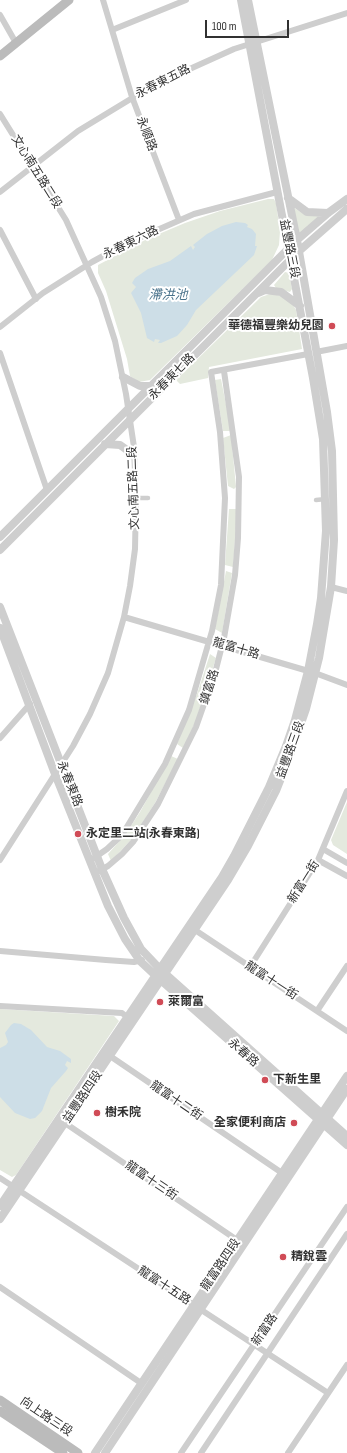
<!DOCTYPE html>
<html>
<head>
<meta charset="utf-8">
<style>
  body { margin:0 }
  #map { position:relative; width:347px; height:1453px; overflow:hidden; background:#fff; font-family:"Sofia Sans Condensed",sans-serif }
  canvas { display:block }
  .scale { position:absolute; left:205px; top:20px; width:84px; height:18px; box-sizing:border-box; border:2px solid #313131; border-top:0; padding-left:5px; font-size:12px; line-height:14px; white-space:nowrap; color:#313131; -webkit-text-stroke:3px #fff; paint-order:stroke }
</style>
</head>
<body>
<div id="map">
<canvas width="347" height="1453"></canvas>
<div class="scale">100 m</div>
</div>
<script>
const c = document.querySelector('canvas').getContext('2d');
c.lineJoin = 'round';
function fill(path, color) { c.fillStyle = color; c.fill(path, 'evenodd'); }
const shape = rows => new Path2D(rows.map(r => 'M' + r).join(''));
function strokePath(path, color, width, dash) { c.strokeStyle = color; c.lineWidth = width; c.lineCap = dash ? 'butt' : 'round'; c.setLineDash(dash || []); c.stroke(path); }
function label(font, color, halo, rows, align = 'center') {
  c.font = font + ' "Sofia Sans Condensed","Noto Sans TC",sans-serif'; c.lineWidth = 4; c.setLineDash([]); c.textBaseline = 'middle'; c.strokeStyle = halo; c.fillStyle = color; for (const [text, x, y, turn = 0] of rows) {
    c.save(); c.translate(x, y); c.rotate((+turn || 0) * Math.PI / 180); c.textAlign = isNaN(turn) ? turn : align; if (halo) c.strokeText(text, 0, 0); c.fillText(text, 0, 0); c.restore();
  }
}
fill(shape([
  [268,199,274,199,276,203,280,231,279,245,272,260,150,380,139,382,130,376,127,359,106,291,98,273,98,265,147,239,185,223,220,211],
  [293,207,302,213,319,216,298,235],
  [285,272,289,273,292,289,290,292,276,288,274,285],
  [270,294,282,296,292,303,296,310,302,349,209,367,208,378,180,384,176,380,261,297],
  [221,379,231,430,229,431,223,431,215,380],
  [231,435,236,487,234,489,228,486,223,438],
  [229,509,236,509,237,513,233,567,225,565],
  [226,571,232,573,222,633,215,629],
  [210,654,216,658,195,723,183,748,177,744,198,691],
  [171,756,178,759,155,803,132,839,111,861,108,854,125,835,140,812],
  [347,802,347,854,333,845,331,840],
  [0,1009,114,1016,119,1021,16,1175,12,1177,0,1170]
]), '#e4e9de');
fill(shape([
  [236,222,245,223,248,225,247,227,252,229,256,234,255,246,257,246,254,255,196,310,187,325,177,336,161,343,158,343,160,340,155,339,154,342,147,338,141,313,131,293,136,287,132,283,135,278,148,269,170,261,191,246,193,250,195,247,193,245,207,234,222,226],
  [14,1023,21,1024,31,1030,47,1047,60,1051,71,1059,71,1063,67,1061,65,1065,68,1068,66,1071,51,1088,42,1111,35,1118,30,1119,15,1113,0,1097,0,1048,6,1045,8,1042,5,1033,11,1025]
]), '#cddee7');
strokePath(shape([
  [136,498,148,498],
  [316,500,326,499]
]), '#cecece', 4.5);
strokePath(shape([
  [103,0,132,97,179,220],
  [0,15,16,43],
  [112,30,186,0],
  [0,114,66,220,101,297,115,341,126,394,134,447,136,498,135,549,130,586,124,617,108,673,90,714,73,746,0,860],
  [0,192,78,131,152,86,234,49,347,13],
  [0,230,36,299],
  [0,327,43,293,92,262,125,244,194,214,277,192],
  [316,352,347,346],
  [0,353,47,490],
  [331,587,347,591],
  [124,617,315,673,347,685],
  [0,738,30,704],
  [323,849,347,863],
  [94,858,107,849,122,835,165,764,189,710,212,631,221,585,225,498,220,432,211,372,308,354],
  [318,860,347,876],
  [95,873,108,866,122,854,133,842,158,804,196,727,215,673,224,638,235,575,238,538,239,477,224,371],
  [195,930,347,1031],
  [0,951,106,960,134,962,142,960],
  [250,967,318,860,347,791],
  [0,1006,122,1013,127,1017],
  [317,1011,347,966],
  [110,1056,282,1173],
  [65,1123,237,1240],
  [0,1178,328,1393],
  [0,1287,141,1383],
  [181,1453,347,1207],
  [201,1453,347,1234],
  [288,1453,347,1365]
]), '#cecece', 6);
strokePath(shape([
  [288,198,307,212,328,213],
  [258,293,265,290,281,292,300,306],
  [123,377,140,386,152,386],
  [105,444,120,445,134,455],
  [0,537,297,240,328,213,347,199],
  [0,550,298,252,347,209],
  [0,607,102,869,124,918,141,949,160,969,347,1136],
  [0,628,55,774,108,906,125,939,140,961,155,975,347,1145],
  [0,1206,222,877,234,856,269,787,286,746,295,720,308,671,317,624,321,598,326,531,323,439,313,378,241,0],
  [0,1219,228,880,248,846,276,791,289,758,306,709,319,658,331,587,334,540,332,451,327,412,297,240,248,0],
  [95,1453,347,1076],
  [105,1453,347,1089]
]), '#cecece', 8);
strokePath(shape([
  [0,56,69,0],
  [0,1400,78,1453],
  [0,1411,63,1453]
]), '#bbb', 9);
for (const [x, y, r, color] of [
  [332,326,4,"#d04b56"],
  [78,834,4,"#d04b56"],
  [160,1002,4,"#d04b56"],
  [265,1080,4,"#d04b56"],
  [97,1113,4,"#d04b56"],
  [294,1123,4,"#d04b56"],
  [283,1257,4,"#d04b56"]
]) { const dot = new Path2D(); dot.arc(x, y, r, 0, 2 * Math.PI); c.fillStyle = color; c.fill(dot); strokePath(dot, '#fff', 1.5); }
label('12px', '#313131', '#fff', [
  ["永春東五路",163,82,-27],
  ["永順路",146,134,69],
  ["文心南五路二段",36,172,58],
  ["永春東六路",131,243,-26],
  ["益豐路三段",289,249,79],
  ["永春東七路",172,377,-45],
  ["文心南五路二段",134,488,-92],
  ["龍富十路",236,649,16],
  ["鎮富路",210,687,-72],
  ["益豐路三段",291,750,-70],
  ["永春東路",69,784,68],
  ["新富一街",304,882,-58],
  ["龍富十一街",271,981,33],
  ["永春路",243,1053,41],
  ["益豐路四段",83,1097,-56],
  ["龍富十二街",176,1101,34],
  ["龍富十三街",151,1181,34],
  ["龍富路四段",221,1265,-56],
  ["龍富十五路",164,1286,33],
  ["新富路",265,1330,-56],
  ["向上路三段",46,1417,34]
]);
label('bold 12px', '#313131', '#fff', [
  ["華德福豐樂幼兒園",324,326,"right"],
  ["永定里二站(永春東路)",86,834],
  ["萊爾富",168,1002],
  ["下新生里",273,1080],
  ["樹禾院",105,1113],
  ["全家便利商店",286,1123,"right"],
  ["精銳雲",291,1257]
], 'left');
label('italic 13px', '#48718a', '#fff', [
  ["滯洪池",168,296]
]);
</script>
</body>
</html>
